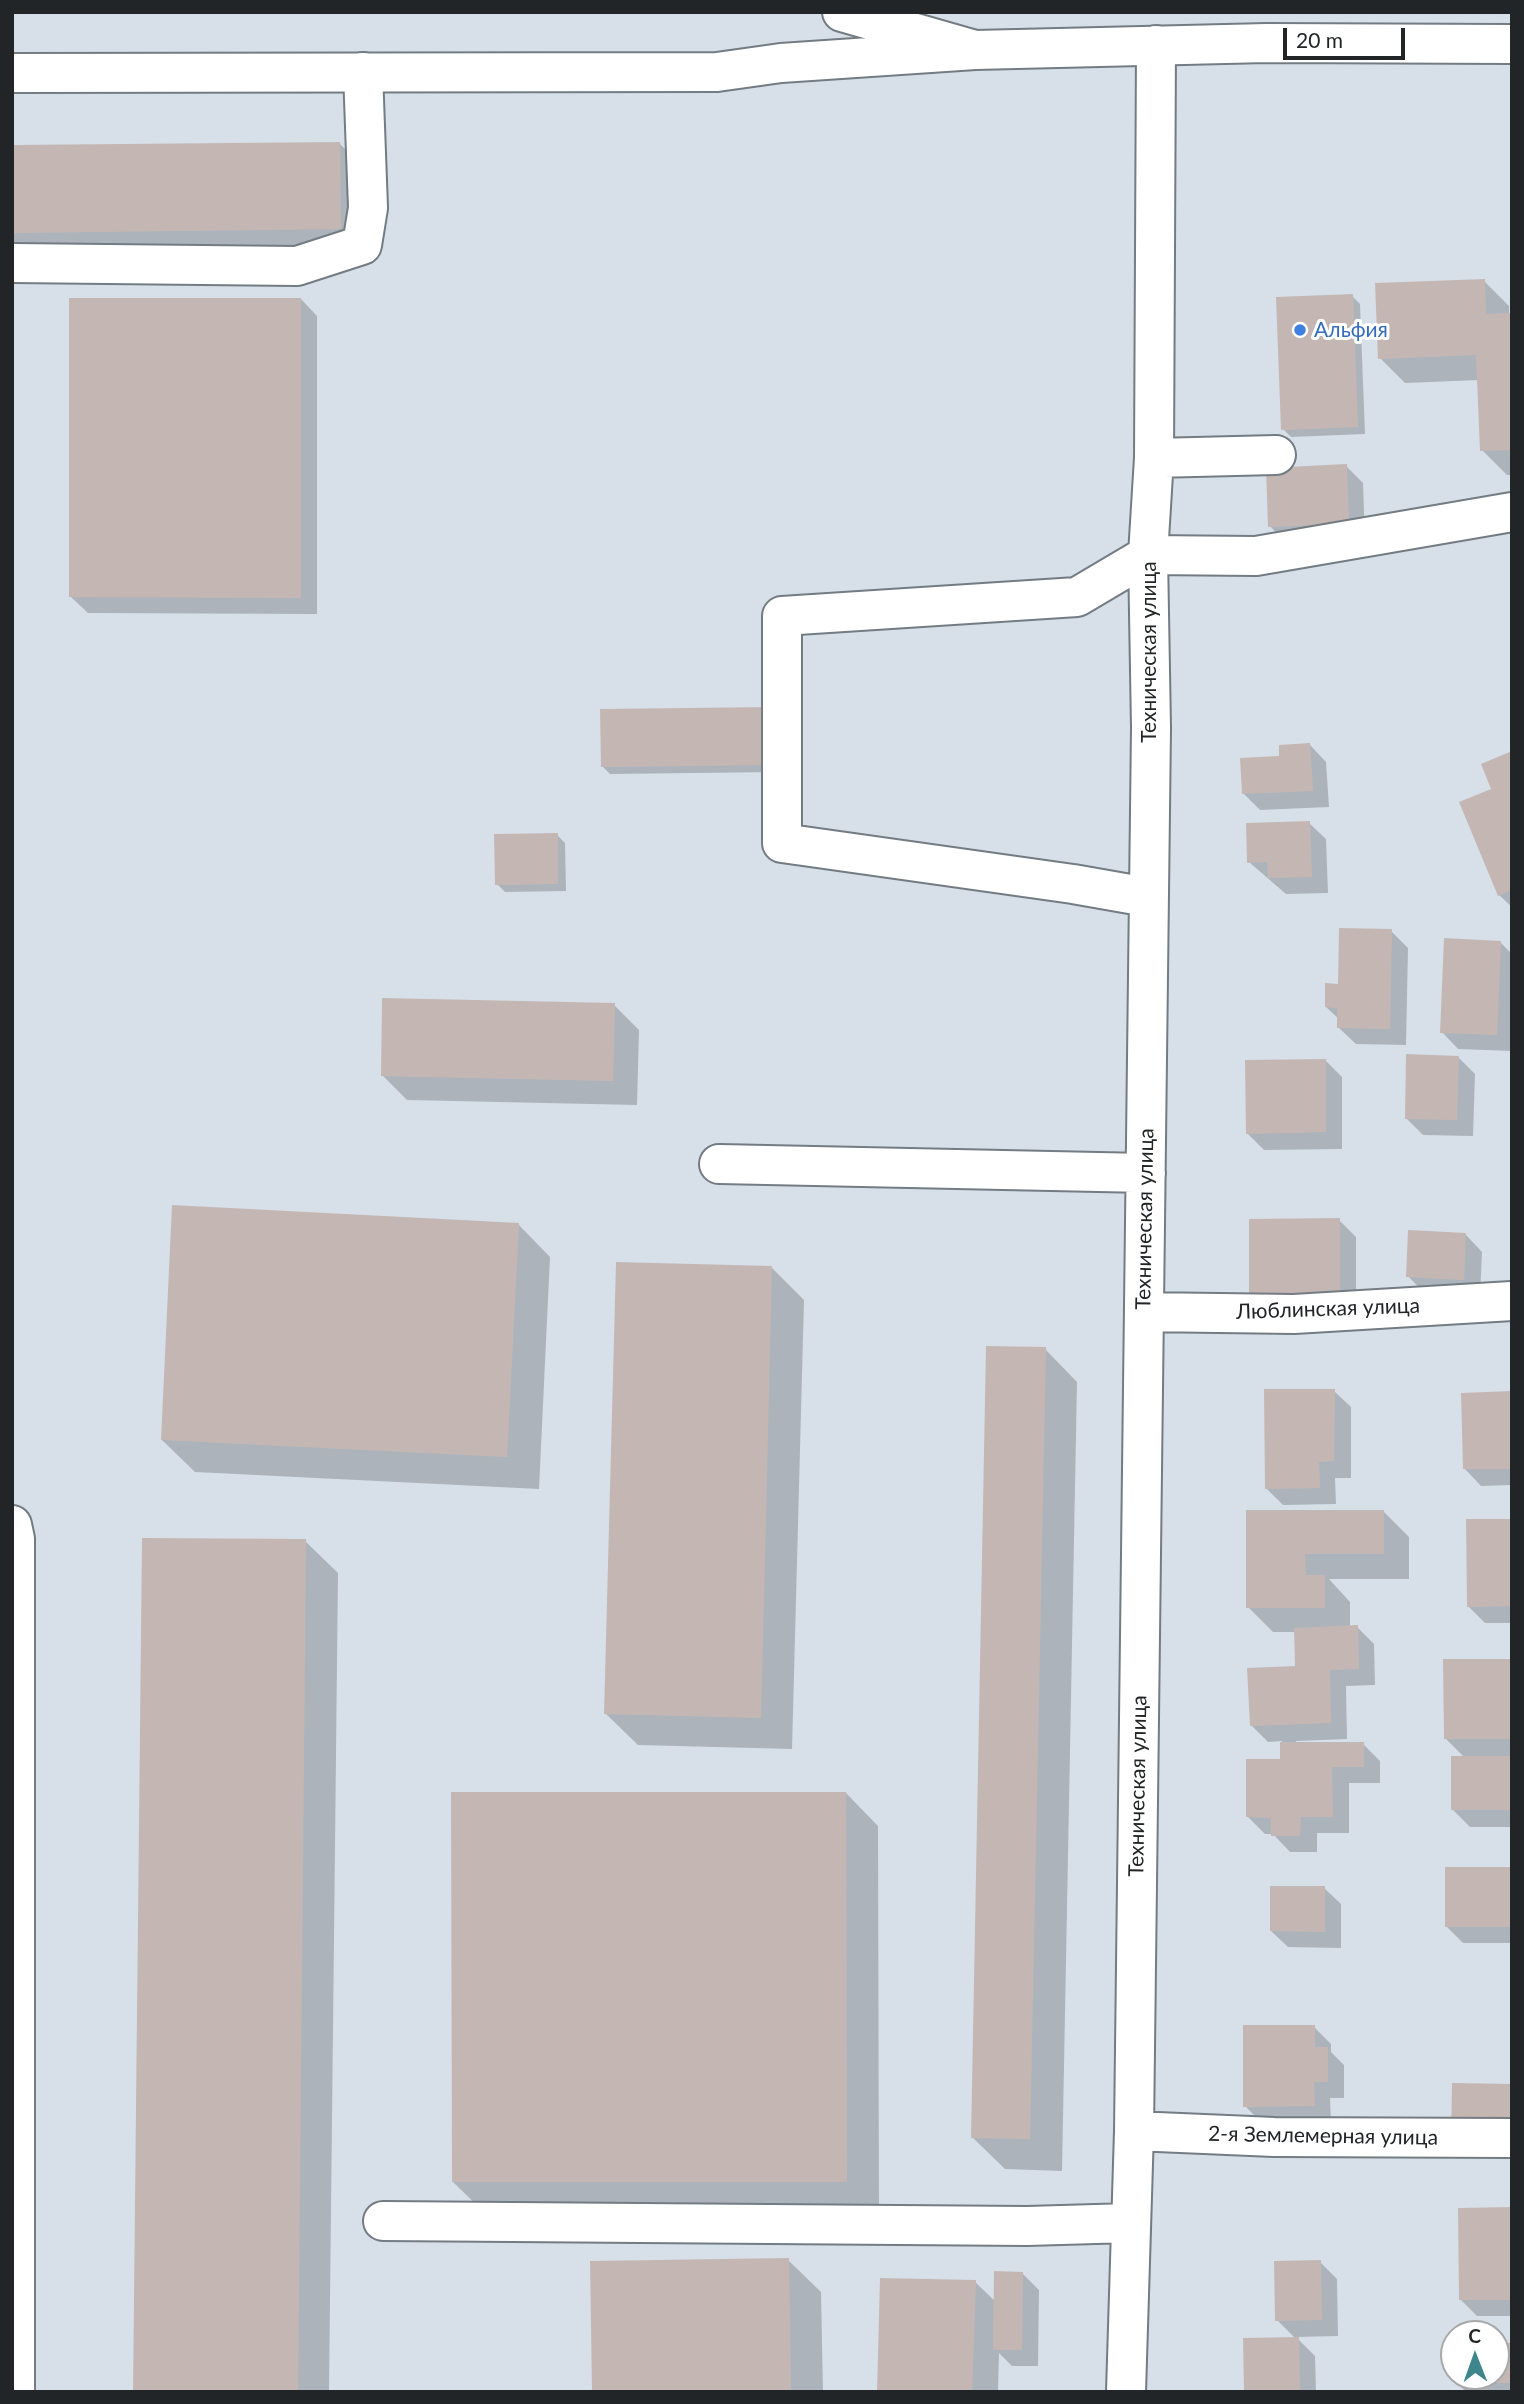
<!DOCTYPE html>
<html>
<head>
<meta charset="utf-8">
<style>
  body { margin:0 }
  #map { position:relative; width:1524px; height:2404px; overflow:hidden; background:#d7e0e9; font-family:Lato,sans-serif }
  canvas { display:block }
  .frame { position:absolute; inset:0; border:14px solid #222528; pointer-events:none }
  .north { position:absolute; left:1440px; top:2320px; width:70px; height:70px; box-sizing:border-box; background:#fff; border:2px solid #a7a8a9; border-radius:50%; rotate:359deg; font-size:19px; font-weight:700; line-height:28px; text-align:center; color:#222528 }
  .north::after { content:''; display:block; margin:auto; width:24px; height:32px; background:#3e868c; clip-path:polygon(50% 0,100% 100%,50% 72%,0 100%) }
  .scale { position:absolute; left:1283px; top:28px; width:122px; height:32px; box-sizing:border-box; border:4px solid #222528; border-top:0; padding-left:9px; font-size:21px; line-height:24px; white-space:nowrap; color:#222528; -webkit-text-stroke:5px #fff; paint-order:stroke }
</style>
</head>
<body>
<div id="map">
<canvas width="1524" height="2404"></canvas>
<div class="frame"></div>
<div class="north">С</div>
<div class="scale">20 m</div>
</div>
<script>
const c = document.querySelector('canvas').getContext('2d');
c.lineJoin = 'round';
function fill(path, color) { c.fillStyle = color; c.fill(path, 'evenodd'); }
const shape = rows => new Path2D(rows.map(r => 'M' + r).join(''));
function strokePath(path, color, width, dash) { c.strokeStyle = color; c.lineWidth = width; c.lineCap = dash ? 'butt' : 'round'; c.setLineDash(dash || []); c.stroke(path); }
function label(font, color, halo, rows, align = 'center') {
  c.font = font + ' Lato,sans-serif'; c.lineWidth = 6; c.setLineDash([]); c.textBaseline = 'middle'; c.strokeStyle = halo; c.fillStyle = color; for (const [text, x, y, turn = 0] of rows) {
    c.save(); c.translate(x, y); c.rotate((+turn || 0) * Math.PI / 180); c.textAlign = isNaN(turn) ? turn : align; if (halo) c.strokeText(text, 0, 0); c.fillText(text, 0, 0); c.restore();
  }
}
fill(shape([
  [339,143,356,160,357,245,12,249,12,147],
  [1484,281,1509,306,1509,315,1512,315,1512,475,1507,475,1482,450,1479,380,1405,383,1380,358],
  [1352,296,1360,304,1365,434,1291,437,1283,429],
  [301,299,317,316,317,614,88,613,71,597],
  [1346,466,1363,483,1365,540,1286,543,1270,526],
  [771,709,780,772,610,774,602,766],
  [1310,745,1326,762,1329,807,1260,810,1243,793,1281,758],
  [1512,753,1512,907,1499,895,1493,790],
  [1309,823,1326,839,1328,893,1286,894,1249,862],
  [557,835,565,843,566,891,505,892,497,884],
  [1391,931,1408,948,1406,1045,1356,1044,1339,1028,1339,1019,1326,1007,1339,986],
  [1500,942,1512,954,1512,1051,1458,1049,1442,1032],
  [614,1005,639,1030,637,1105,407,1100,382,1075],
  [1458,1057,1475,1074,1473,1136,1423,1135,1406,1118],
  [1325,1060,1342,1077,1342,1149,1264,1150,1247,1133],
  [1251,1220,1339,1220,1356,1237,1356,1312],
  [518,1224,550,1257,539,1489,195,1472,162,1440],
  [1466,1235,1482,1252,1480,1296,1424,1293,1408,1276],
  [772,1268,804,1300,792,1749,638,1745,605,1713],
  [1045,1349,1077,1382,1062,2171,1005,2169,972,2137],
  [1334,1391,1351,1407,1351,1478,1335,1478,1336,1504,1283,1505,1266,1488],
  [1512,1393,1512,1485,1481,1486,1465,1469],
  [1248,1512,1384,1512,1409,1537,1409,1579,1329,1579,1350,1602,1350,1627,1357,1627,1374,1644,1375,1685,1346,1686,1347,1739,1296,1741,1296,1744,1363,1744,1380,1761,1380,1783,1349,1783,1349,1833,1317,1833,1317,1852,1290,1852,1273,1834,1265,1834,1248,1817,1282,1760,1282,1741,1268,1742,1251,1725,1297,1668,1296,1632,1273,1632,1248,1607],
  [1512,1520,1512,1623,1485,1623,1468,1606],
  [305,1541,338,1573,329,2392,135,2392],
  [1512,1660,1512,1827,1470,1827,1453,1810,1465,1758,1446,1739],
  [846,1793,878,1826,879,2213,486,2214,453,2182],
  [1512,1869,1512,1943,1463,1943,1446,1926],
  [1324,1888,1341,1904,1341,1948,1288,1947,1271,1931],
  [1314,2027,1331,2044,1331,2052,1344,2065,1344,2098,1330,2098,1331,2122,1262,2123,1245,2106],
  [1512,2209,1512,2316,1477,2316,1461,2300],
  [788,2260,821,2292,823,2392,594,2392],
  [1320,2262,1337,2279,1338,2336,1296,2337,1315,2356,1316,2392,1246,2392,1296,2339,1277,2320],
  [1022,2273,1039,2290,1038,2366,1012,2366,999,2353,998,2392,878,2392,975,2282,996,2302],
  [1496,2345,1512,2345,1512,2392,1466,2392,1456,2382,1456,2376,1496,2376]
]), '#0003');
fill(shape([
  [340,142,341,229,12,233,12,145],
  [1485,279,1486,314,1512,313,1512,450,1480,451,1476,355,1378,359,1375,283],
  [1353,294,1358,427,1281,430,1276,297],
  [69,298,301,298,301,598,69,597],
  [1347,464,1349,524,1268,527,1266,468],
  [772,707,772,765,601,767,600,709],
  [1310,743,1313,791,1242,794,1240,758,1279,756,1279,745],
  [1512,751,1512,890,1498,896,1459,802,1491,789,1481,764],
  [1310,821,1312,877,1268,878,1267,862,1247,863,1246,823],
  [558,833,558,884,495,885,494,834],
  [1339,928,1392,929,1390,1029,1337,1028,1337,1008,1325,1007,1325,983,1338,984],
  [1444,938,1501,941,1497,1035,1440,1033],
  [382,998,615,1003,613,1081,381,1076],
  [1406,1054,1459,1056,1457,1120,1405,1119],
  [1326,1059,1326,1132,1246,1134,1245,1060],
  [172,1205,519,1223,507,1457,161,1440],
  [1340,1218,1340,1296,1249,1296,1249,1219],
  [1408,1230,1466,1233,1464,1280,1406,1277],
  [616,1262,772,1266,761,1718,604,1714],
  [986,1346,1046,1347,1030,2139,971,2138],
  [1264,1389,1335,1389,1334,1461,1319,1462,1320,1488,1265,1489],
  [1512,1391,1512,1469,1463,1469,1461,1393],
  [1246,1510,1384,1510,1384,1554,1305,1554,1306,1575,1325,1575,1325,1608,1246,1608],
  [1466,1519,1512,1519,1512,1606,1467,1607],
  [142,1538,306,1539,298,2392,133,2392],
  [1358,1625,1359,1669,1330,1670,1331,1723,1250,1726,1247,1668,1295,1666,1294,1628],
  [1443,1659,1512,1659,1512,1739,1444,1739],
  [1280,1742,1364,1742,1364,1767,1332,1767,1333,1817,1301,1817,1300,1836,1271,1836,1271,1818,1246,1817,1246,1759,1280,1759],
  [1451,1756,1512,1756,1512,1810,1451,1810],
  [451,1792,846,1792,847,2182,452,2182],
  [1445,1867,1512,1867,1512,1927,1445,1927],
  [1270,1886,1325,1886,1325,1932,1270,1931],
  [1243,2025,1315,2025,1315,2047,1328,2047,1328,2082,1314,2082,1315,2106,1243,2107],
  [1452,2083,1512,2084,1512,2141,1451,2140],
  [1512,2207,1512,2300,1459,2300,1458,2208],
  [789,2258,791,2392,592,2392,590,2261],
  [1321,2260,1322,2320,1275,2321,1274,2261],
  [994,2271,1023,2272,1022,2350,993,2350],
  [880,2278,976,2280,972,2392,877,2392],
  [1299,2337,1300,2392,1244,2392,1243,2338],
  [1496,2343,1512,2343,1512,2383,1454,2382,1455,2376,1496,2376]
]), '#c4b7b3');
const minor = shape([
  [12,263,297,266,362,245,368,208,363,72],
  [1154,458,1276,455],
  [1147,897,1073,884,782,843,782,616,1077,597,1148,555,1256,556,1512,512],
  [719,1164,1146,1173],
  [1144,1312,1294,1314,1512,1301],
  [12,1525,15,1539,15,2392],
  [1134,2131,1274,2137,1512,2138],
  [383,2221,1027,2226,1130,2223],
  [1126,2392,1134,2131,1151,728,1148,555,1154,458,1156,45]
]);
const major = shape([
  [842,12,975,50,1267,43,1512,44],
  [12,73,717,72,781,63,975,50]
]);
strokePath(minor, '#737b83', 42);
strokePath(major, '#737b83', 42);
strokePath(minor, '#fff', 38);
strokePath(major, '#fff', 38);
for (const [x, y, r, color] of [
  [1300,330,7,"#3f7fe0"]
]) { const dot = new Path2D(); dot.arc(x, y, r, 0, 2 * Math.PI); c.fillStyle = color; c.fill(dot); strokePath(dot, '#fff', 2.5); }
label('21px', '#366cbe', '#fff', [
  ["Альфия",1314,330]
], 'left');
label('21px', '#222528', '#fff', [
  ["Техническая улица",1149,652,-90],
  ["Техническая улица",1145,1219,-89],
  ["Люблинская улица",1328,1309,-2],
  ["Техническая улица",1138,1786,-89],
  ["2-я Землемерная улица",1323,2136,1]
]);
</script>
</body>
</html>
